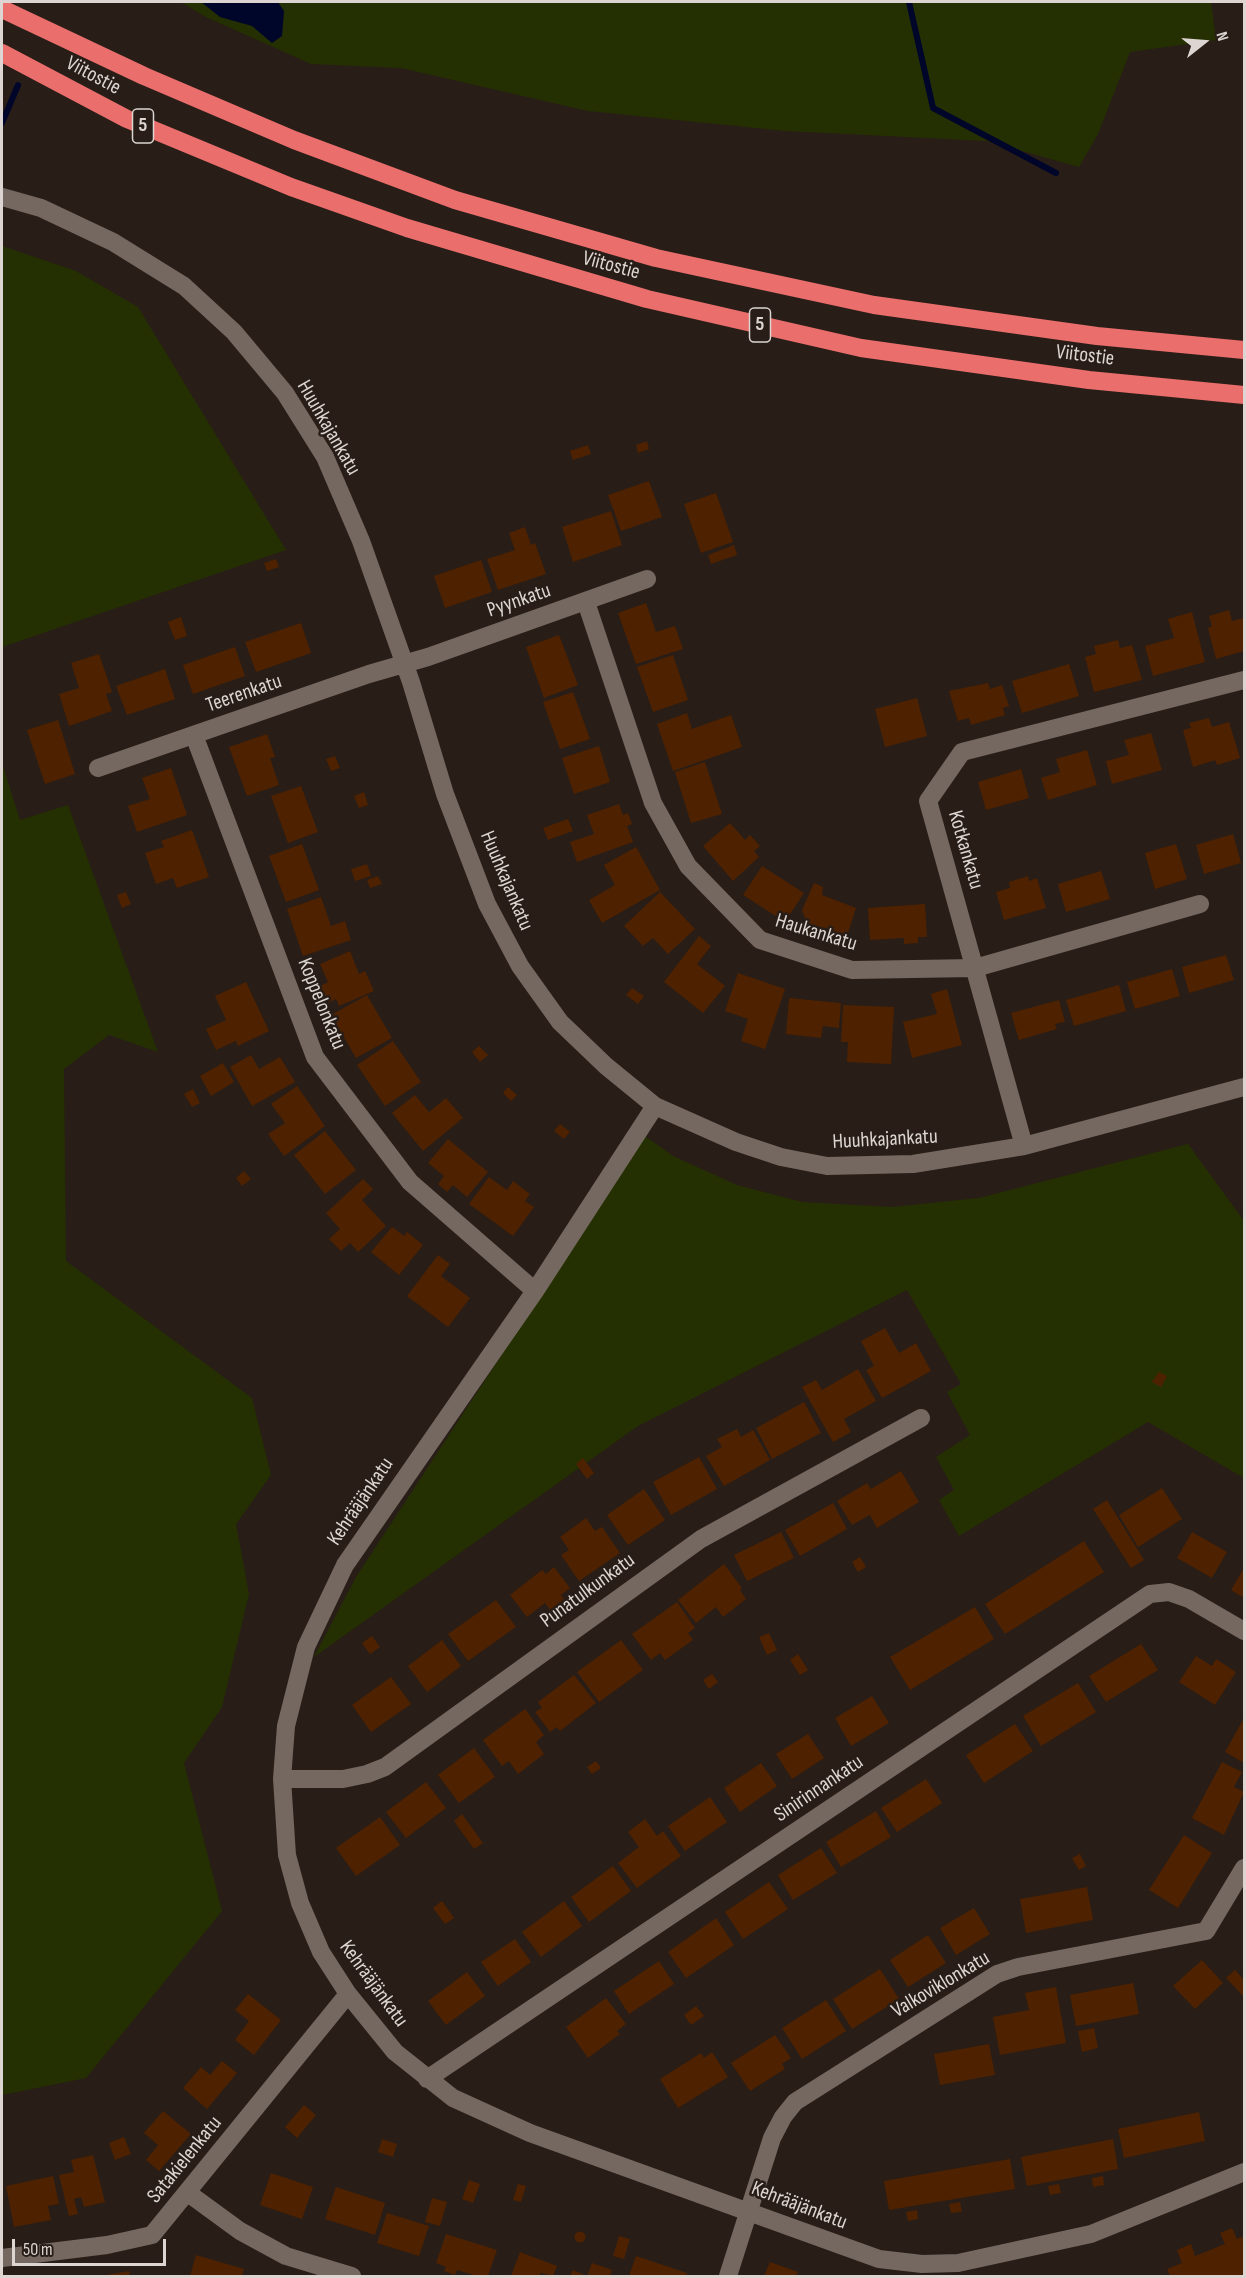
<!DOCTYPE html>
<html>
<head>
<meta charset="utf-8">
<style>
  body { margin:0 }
  #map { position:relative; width:1246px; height:2278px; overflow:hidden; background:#281d17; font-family:"Sofia Sans Condensed",sans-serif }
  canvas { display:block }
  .frame { position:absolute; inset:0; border:3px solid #dcd5d1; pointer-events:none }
  .north { position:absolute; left:1174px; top:12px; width:60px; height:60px; -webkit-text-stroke:4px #281d17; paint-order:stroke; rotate:73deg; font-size:16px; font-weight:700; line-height:24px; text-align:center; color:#dcd5d1 }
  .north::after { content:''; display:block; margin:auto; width:21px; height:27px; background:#dcd5d1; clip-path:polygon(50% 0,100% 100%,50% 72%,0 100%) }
  .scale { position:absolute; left:12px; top:2239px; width:154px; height:27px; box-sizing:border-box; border:3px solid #dcd5d1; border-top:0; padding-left:8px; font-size:18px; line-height:21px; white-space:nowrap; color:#dcd5d1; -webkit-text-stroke:4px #281d17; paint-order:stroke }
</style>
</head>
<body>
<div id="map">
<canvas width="1246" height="2278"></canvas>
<div class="frame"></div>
<div class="north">N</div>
<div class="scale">50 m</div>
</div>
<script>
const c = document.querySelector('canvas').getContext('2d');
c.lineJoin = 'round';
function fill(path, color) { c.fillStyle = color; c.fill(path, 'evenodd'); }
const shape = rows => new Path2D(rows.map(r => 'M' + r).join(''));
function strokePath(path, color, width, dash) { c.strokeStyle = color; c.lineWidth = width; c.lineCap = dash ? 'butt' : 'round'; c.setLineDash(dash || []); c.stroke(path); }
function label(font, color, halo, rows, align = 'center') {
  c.font = font + ' "Sofia Sans Condensed",sans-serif'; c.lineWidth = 5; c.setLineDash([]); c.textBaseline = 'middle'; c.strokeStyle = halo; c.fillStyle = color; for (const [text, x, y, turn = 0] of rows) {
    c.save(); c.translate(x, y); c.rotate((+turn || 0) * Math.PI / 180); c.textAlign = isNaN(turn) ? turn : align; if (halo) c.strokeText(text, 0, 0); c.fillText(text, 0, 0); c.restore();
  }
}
fill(shape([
  [181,2,1211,2,1216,40,1130,52,1098,134,1079,167,987,141,786,131,588,111,401,68,311,64,206,17],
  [2,246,76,271,138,307,286,550,2,647],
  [2,763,20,820,68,805,158,1052,109,1035,64,1069,66,1261,252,1398,271,1475,236,1524,249,1594,222,1707,184,1763,222,1911,86,2078,2,2095],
  [645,1136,673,1156,737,1185,802,1202,892,1207,979,1198,1188,1144,1244,1221,1244,1478,1148,1422,959,1536,939,1500,954,1490,936,1457,970,1435,947,1392,961,1384,907,1290,638,1426,314,1657,356,1577]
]), '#253002');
fill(shape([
  [201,2,278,2,284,11,282,36,272,43,252,26,220,17]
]), '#00052a');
strokePath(shape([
  [909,2,933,108,1056,173],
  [2,123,18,85]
]), '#00052a', 6);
fill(shape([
  [647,441,649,449,638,453,636,445],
  [588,445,591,454,573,460,570,451],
  [649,481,662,517,621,531,608,495],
  [716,493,733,542,701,553,684,504],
  [611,511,622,545,573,562,562,527],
  [525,527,531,545,535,543,546,574,498,590,487,559,515,550,509,533],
  [734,545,737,555,711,564,708,555],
  [276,559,279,567,267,571,264,563],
  [481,560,492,592,445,608,434,576],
  [646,603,656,632,675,626,683,649,636,664,618,613],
  [1229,610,1232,621,1244,618,1244,651,1216,659,1208,628,1212,626,1209,616],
  [1192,612,1205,662,1153,676,1145,646,1174,638,1168,619],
  [181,617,187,636,175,640,168,622],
  [301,623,311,653,256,672,245,642],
  [559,635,578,685,544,698,526,647],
  [1118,640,1120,648,1132,645,1142,680,1094,692,1085,657,1096,654,1094,646],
  [235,647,245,676,193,694,183,665],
  [99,654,112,692,106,694,112,711,69,726,59,694,79,688,71,663],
  [673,655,688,700,653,712,637,667],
  [1069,664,1079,696,1022,713,1012,681],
  [165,669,175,699,127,715,116,686],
  [988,683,990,689,1002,685,1009,706,1003,708,1005,715,971,725,969,718,958,721,949,691],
  [573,692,590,739,560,749,543,702],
  [917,698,927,736,885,747,875,709],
  [687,713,692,729,731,715,742,747,673,771,657,724],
  [1209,718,1212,727,1229,722,1240,758,1217,765,1215,760,1193,767,1183,730,1191,728,1189,723],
  [58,720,75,774,45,784,27,730],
  [1151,733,1162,770,1112,784,1106,761,1129,755,1124,740],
  [267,734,275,757,270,758,279,785,247,796,229,747],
  [599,746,610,782,574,794,562,758],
  [1087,750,1097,785,1048,800,1041,778,1060,772,1056,759],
  [335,756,340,768,331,771,326,759],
  [705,762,722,814,691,823,675,772],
  [171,768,187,815,137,832,128,806,150,799,142,778],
  [1021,769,1029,798,986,810,978,782],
  [301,786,318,832,288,843,271,796],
  [364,792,368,805,359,808,354,796],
  [619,804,623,815,628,813,632,824,627,826,633,842,577,862,570,842,594,834,587,815],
  [568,819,573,831,548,840,543,828],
  [730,823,745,840,750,835,760,846,754,851,759,857,733,881,703,846],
  [192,830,209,877,177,888,173,878,156,884,145,853,164,847,161,841],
  [1233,834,1241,863,1204,874,1196,845],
  [302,844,319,890,286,902,269,856],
  [1176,844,1187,879,1155,889,1145,853],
  [636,847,660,890,602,923,589,900,615,885,604,865],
  [367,864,371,876,355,881,351,869],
  [762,866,804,893,785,922,743,895],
  [1101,871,1110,899,1066,912,1058,884],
  [378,876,382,884,370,888,367,880],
  [1028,876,1029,881,1037,878,1046,908,1004,920,996,892,1010,888,1009,882],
  [814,883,823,887,822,895,856,908,846,939,808,927,802,910],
  [126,892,131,904,122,908,117,895],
  [660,892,695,929,668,954,653,938,643,946,624,926],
  [321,897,331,926,345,921,351,940,303,956,287,909],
  [925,904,927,937,918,937,918,943,904,944,904,938,870,940,868,908],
  [699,936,711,946,697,964,725,986,703,1013,664,982],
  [350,951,359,974,365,971,374,991,339,1006,336,999,325,1004,318,987,328,982,320,964],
  [1226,955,1234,980,1189,993,1182,967],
  [1172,969,1180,996,1135,1009,1127,982],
  [738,973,785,989,765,1049,741,1041,748,1019,725,1011],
  [246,982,269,1031,238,1046,236,1041,216,1050,206,1029,226,1020,215,996],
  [1119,985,1126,1011,1074,1026,1066,1000],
  [632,988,644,996,638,1004,626,995],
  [947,989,962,1045,912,1058,903,1022,937,1014,931,994],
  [367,995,392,1038,356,1058,331,1015],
  [789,998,841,1003,839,1028,823,1026,821,1038,786,1034],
  [1059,1000,1065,1022,1055,1024,1057,1029,1019,1040,1011,1013],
  [843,1005,894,1007,891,1064,847,1062,848,1042,841,1042],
  [393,1041,421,1082,385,1106,357,1065],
  [479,1046,488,1055,480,1062,472,1052],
  [251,1055,259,1069,280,1057,295,1082,252,1106,230,1067],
  [223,1063,234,1082,211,1096,200,1076],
  [297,1086,325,1126,284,1156,268,1134,285,1123,271,1104],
  [508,1087,517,1095,511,1101,503,1093],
  [193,1089,200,1103,192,1107,184,1094],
  [415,1095,429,1112,446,1098,463,1118,423,1151,392,1113],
  [560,1124,570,1132,564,1139,554,1131],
  [325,1131,356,1170,325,1194,294,1155],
  [448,1139,488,1172,467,1197,453,1185,447,1192,438,1184,444,1176,428,1163],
  [244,1171,251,1179,242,1186,236,1178],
  [489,1177,507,1190,513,1181,530,1194,525,1201,534,1207,513,1236,469,1204],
  [363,1179,373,1189,362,1200,386,1226,358,1252,350,1243,341,1251,329,1239,340,1229,326,1213],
  [392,1227,404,1236,407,1232,423,1245,399,1275,371,1252],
  [438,1255,450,1264,441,1276,470,1298,448,1327,407,1296],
  [885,1328,899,1353,916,1343,931,1371,882,1398,866,1370,874,1366,861,1341],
  [858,1369,876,1401,844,1419,851,1432,833,1442,802,1387,816,1380,822,1390],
  [1159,1372,1167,1376,1161,1387,1152,1382],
  [804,1402,821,1433,772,1459,756,1428],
  [737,1429,741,1437,753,1430,770,1460,724,1486,706,1456,722,1447,717,1439],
  [699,1457,717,1489,671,1515,653,1482],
  [583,1458,594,1473,587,1479,576,1464],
  [901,1471,919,1502,877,1528,870,1515,852,1525,837,1501,867,1483,871,1489],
  [1162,1488,1182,1519,1138,1547,1119,1515],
  [644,1489,665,1520,628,1545,607,1515],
  [1107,1500,1144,1560,1131,1568,1093,1509],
  [833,1503,847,1529,800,1556,785,1530],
  [586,1518,595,1531,602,1527,620,1553,579,1581,561,1555,569,1550,560,1537],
  [781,1532,794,1558,747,1581,734,1555],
  [1192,1532,1227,1552,1212,1578,1177,1558],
  [1084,1541,1104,1572,1005,1634,985,1604],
  [860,1557,866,1567,858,1572,852,1562],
  [724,1564,742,1588,740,1590,746,1599,723,1617,716,1607,696,1623,678,1600],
  [554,1567,570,1588,561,1595,564,1599,550,1610,545,1603,527,1617,510,1595,542,1570,546,1574],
  [1244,1568,1244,1598,1231,1590],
  [496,1600,516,1627,468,1661,448,1634],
  [677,1602,695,1628,688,1633,693,1640,665,1660,660,1653,651,1660,632,1634],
  [975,1607,994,1639,910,1690,890,1657],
  [769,1633,777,1650,767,1655,759,1637],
  [372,1636,380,1647,370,1654,362,1643],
  [442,1640,461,1666,427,1692,408,1666],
  [621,1640,643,1670,599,1702,577,1672],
  [1141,1644,1158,1670,1106,1702,1089,1676],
  [798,1654,808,1670,800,1675,790,1660],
  [1196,1656,1212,1666,1216,1659,1236,1672,1215,1705,1179,1682],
  [712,1674,718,1682,709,1689,703,1680],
  [574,1675,596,1703,560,1731,557,1727,550,1732,535,1712,542,1708,538,1702],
  [391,1677,411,1704,371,1732,352,1705],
  [1078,1683,1096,1712,1041,1746,1023,1716],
  [872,1696,889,1723,851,1746,835,1718],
  [525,1709,544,1735,536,1742,544,1754,518,1774,509,1761,502,1766,483,1740],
  [1244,1718,1244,1763,1225,1752],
  [1015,1724,1033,1751,984,1783,966,1755],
  [808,1734,824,1758,792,1779,776,1754],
  [474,1748,495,1777,459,1803,438,1775],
  [596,1761,601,1768,592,1774,587,1767],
  [1222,1762,1242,1772,1234,1787,1244,1792,1224,1835,1192,1818],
  [761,1763,777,1786,740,1812,724,1788],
  [926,1779,942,1803,897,1832,881,1808],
  [426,1782,446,1808,406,1838,386,1812],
  [710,1797,727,1822,685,1851,668,1826],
  [876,1811,891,1837,841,1867,826,1842],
  [462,1814,483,1843,474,1849,454,1821],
  [380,1817,400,1845,356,1876,336,1848],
  [645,1819,657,1836,663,1831,681,1856,637,1888,618,1863,639,1847,628,1832],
  [1184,1835,1212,1853,1178,1908,1149,1890],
  [821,1848,837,1873,793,1900,778,1875],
  [1080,1854,1086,1866,1079,1870,1072,1858],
  [613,1866,631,1891,589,1922,571,1897],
  [769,1882,788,1909,743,1939,725,1912],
  [1087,1887,1093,1920,1026,1933,1020,1899],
  [442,1901,454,1918,445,1924,433,1908],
  [564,1901,582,1926,541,1957,522,1932],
  [974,1908,990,1934,956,1955,940,1928],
  [716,1918,734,1945,686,1978,668,1952],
  [928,1935,946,1963,908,1987,890,1960],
  [515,1939,531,1962,498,1986,481,1962],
  [1202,1960,1223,1983,1195,2009,1173,1986],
  [659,1961,674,1984,629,2014,614,1991],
  [880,1969,899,1999,852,2029,833,1999],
  [1235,1970,1244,1980,1243,1996,1226,1978],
  [467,1972,485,1996,446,2025,428,2001],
  [1133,1983,1139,2014,1076,2026,1070,1995],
  [1056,1987,1066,2043,1000,2055,993,2017,1029,2010,1025,1993],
  [248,1994,281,2020,254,2055,235,2040,249,2021,235,2010],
  [606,1998,626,2024,617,2031,620,2034,588,2058,566,2027],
  [826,2000,846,2031,802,2059,782,2028],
  [696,2006,704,2016,691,2025,684,2015],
  [1094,2028,1098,2048,1082,2052,1078,2031],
  [775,2035,791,2058,782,2064,785,2069,750,2091,731,2063],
  [989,2044,995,2075,940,2085,934,2054],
  [712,2052,728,2077,678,2108,660,2079,701,2053,704,2058],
  [222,2061,237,2073,207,2109,183,2088,201,2067,210,2075],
  [304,2105,316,2115,297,2138,285,2127],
  [163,2111,191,2134,159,2171,146,2160,158,2145,144,2133],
  [1199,2112,1205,2141,1124,2158,1118,2129],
  [124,2137,131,2154,115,2160,109,2143],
  [382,2139,397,2144,393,2157,378,2152],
  [1113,2139,1118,2169,1027,2186,1021,2157],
  [93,2155,105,2202,84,2207,81,2197,74,2199,78,2214,69,2216,59,2175,74,2172,71,2160],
  [1010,2159,1015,2189,889,2210,884,2181],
  [271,2173,313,2187,302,2219,260,2205],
  [53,2176,59,2204,48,2206,51,2220,14,2227,6,2186],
  [1103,2176,1104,2185,1093,2187,1092,2178],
  [469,2180,480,2184,473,2203,462,2199],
  [518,2184,526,2186,521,2202,513,2200],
  [1059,2184,1061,2193,1050,2195,1048,2186],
  [336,2187,385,2203,375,2235,325,2219],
  [432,2198,447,2202,440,2226,425,2222],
  [960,2202,962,2212,951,2213,949,2204],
  [917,2210,918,2219,908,2221,906,2212],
  [387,2213,429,2226,419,2256,377,2243],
  [1232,2228,1237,2239,1244,2236,1244,2276,1170,2276,1167,2269,1182,2263,1177,2250,1191,2244,1195,2256,1225,2244,1220,2233],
  '574.5 2237a5.5 5.5 0 1 1 11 0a5.5 5.5 0 1 1-11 0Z',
  [446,2234,497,2250,488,2276,477,2276,457,2270,455,2275,444,2271,446,2267,436,2263],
  [619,2236,630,2239,624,2259,613,2256],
  [520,2252,557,2266,553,2276,541,2273,539,2276,511,2276],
  [196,2255,244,2269,242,2276,190,2276],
  [636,2256,687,2273,686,2276,629,2276],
  [770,2262,798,2272,796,2276,764,2276],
  [592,2263,612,2270,610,2276,570,2276,573,2270,587,2276],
  [129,2271,130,2276,106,2276,106,2275]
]), '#4e2200');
strokePath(shape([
  [2,197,41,208,113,242,184,286,234,332,285,393,325,457,361,541,411,682,445,794,487,904,520,966,560,1022,606,1066,655,1106,736,1142,781,1157,827,1166,913,1164,1024,1146,1244,1087],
  [586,602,653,803,688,866,760,940,852,970,975,968,1200,904],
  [194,735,315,1057,410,1182,535,1291],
  [98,768,369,674,428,657,647,579],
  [655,1106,535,1291,345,1565,306,1647,286,1726,282,1779,287,1855,300,1903,321,1952,348,1994,395,2052,453,2098,530,2133,879,2259,922,2264,958,2263,1091,2234,1244,2172],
  [1024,1146,928,801,962,752,1244,680],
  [282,1779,343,1779,367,1774,385,1767,701,1539,921,1418],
  [427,2079,1150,1594,1169,1592,1189,1599,1244,1631],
  [188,2193,240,2231,286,2256,352,2276],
  [2,2258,107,2245,152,2235,348,1994],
  [728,2276,772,2138,783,2117,795,2102,997,1974,1018,1967,1206,1931,1244,1868]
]), '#746860', 18);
strokePath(shape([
  [2,9,144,76,294,140,455,200,656,258,874,305,1097,336,1244,350],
  [2,53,127,119,291,187,407,228,647,299,861,348,1089,380,1244,395]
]), '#e96e6c', 18);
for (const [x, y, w] of [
  [143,126,21],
  [760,325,21]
]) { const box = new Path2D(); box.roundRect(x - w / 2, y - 17, w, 34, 4.5); c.fillStyle = '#281d17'; c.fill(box); strokePath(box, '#dcd5d1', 1.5); }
label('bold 20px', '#dcd5d1', null, [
  ["5",143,126],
  ["5",760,325]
]);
label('21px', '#dcd5d1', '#281d17', [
  ["Viitostie",93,76,28],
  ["Viitostie",611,266,15],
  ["Viitostie",1085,356,7],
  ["Huuhkajankatu",328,428,60],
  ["Pyynkatu",519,601,-19],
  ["Teerenkatu",244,694,-19],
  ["Kotkankatu",965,850,74],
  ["Huuhkajankatu",506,881,67],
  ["Haukankatu",816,933,17],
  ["Koppelonkatu",321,1004,68],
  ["Huuhkajankatu",885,1140,-3],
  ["Kehrääjänkatu",361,1502,-56],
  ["Punatulkunkatu",588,1591,-36],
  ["Sinirinnankatu",819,1789,-34],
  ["Kehrääjänkatu",373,1984,54],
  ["Valkoviklonkatu",941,1985,-31],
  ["Satakielenkatu",185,2160,-51],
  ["Kehrääjänkatu",799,2206,21]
]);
</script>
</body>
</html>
